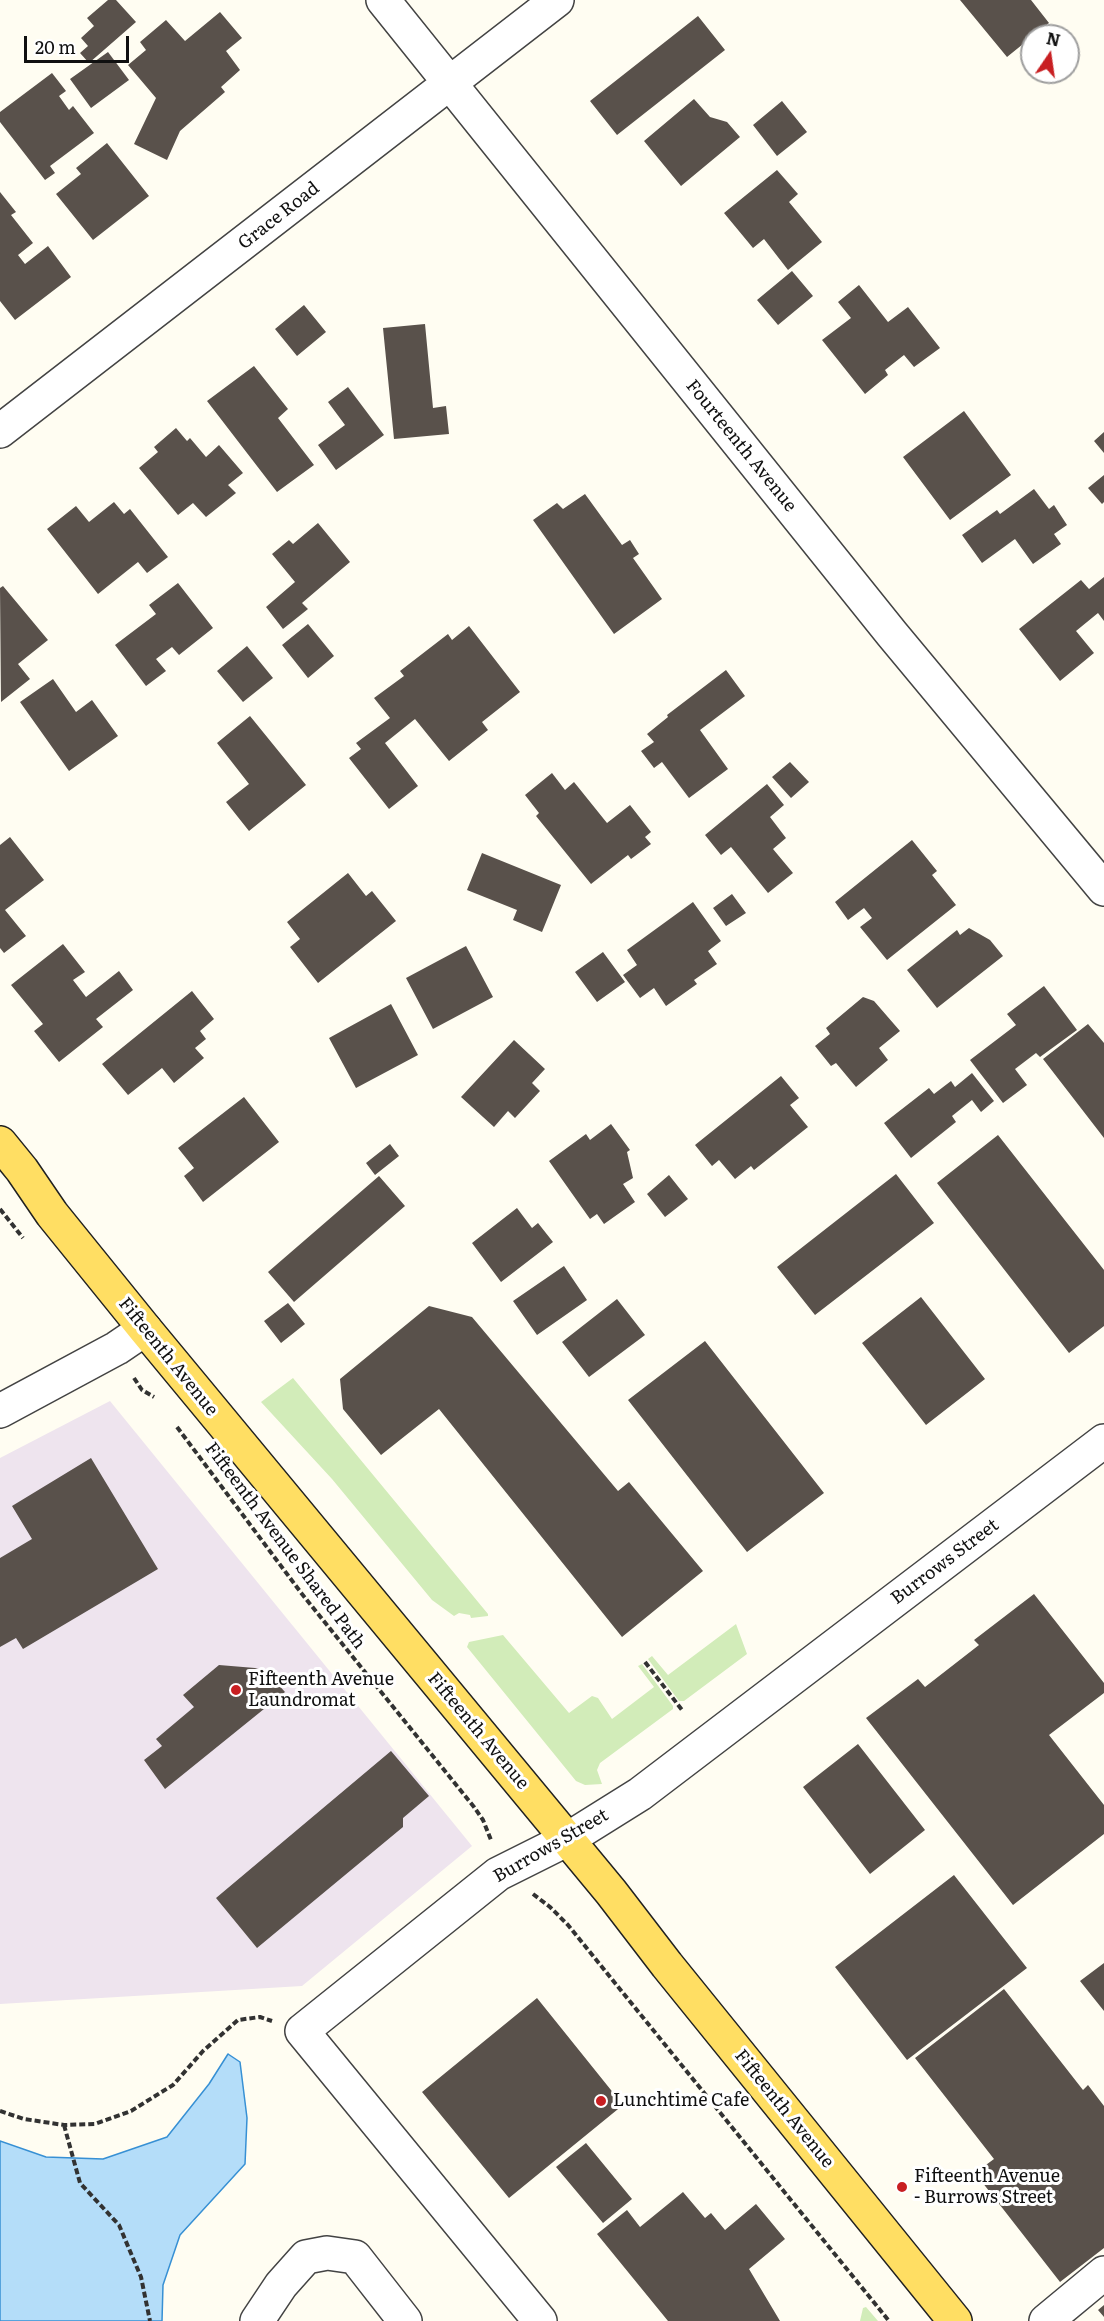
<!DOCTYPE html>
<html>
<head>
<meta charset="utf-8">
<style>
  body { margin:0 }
  #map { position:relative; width:1104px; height:2321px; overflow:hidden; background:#fffdf2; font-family:Literata,serif }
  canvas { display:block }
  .north { position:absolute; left:1020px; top:24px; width:60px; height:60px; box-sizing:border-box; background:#fff; border:2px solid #9f9f9f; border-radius:50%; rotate:13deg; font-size:16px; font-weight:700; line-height:24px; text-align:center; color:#101010 }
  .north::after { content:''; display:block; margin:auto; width:21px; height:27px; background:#c81f22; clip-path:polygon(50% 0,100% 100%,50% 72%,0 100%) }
  .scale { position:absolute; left:24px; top:36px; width:105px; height:27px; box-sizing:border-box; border:3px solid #101010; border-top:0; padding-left:8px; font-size:18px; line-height:21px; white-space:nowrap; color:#101010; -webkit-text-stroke:4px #fff; paint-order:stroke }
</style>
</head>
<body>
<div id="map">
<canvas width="1104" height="2321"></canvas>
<div class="north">N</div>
<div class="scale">20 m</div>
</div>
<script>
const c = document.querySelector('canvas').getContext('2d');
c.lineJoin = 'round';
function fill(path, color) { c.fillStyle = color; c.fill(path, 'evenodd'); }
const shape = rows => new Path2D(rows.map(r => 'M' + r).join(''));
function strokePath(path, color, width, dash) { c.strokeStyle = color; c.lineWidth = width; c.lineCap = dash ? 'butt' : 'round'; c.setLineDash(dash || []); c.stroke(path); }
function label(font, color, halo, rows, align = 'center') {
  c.font = font + ' Literata,serif'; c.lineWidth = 6; c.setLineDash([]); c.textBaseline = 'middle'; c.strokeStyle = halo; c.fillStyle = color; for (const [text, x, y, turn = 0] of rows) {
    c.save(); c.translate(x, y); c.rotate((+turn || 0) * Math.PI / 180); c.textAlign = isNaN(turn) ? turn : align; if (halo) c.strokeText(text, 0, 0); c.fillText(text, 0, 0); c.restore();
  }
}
fill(shape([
  [110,1401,472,1846,302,1986,0,2004,0,1458]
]), '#eee4ee');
fill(shape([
  [293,1378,488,1614,488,1616,471,1618,470,1615,459,1613,454,1616,432,1600,332,1479,261,1402],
  [736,1624,747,1654,684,1701,679,1701,648,1659,652,1656,668,1675],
  [503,1635,569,1713,592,1696,598,1698,612,1719,654,1687,638,1666,642,1664,673,1706,673,1709,600,1763,597,1770,602,1784,585,1785,576,1781,467,1647,469,1642],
  [866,2307,878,2321,860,2321,863,2308]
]), '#d2ecb9');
const water = shape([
  [228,2054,240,2062,247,2118,245,2164,180,2235,163,2285,162,2321,0,2321,0,2141,46,2157,103,2159,167,2137,209,2084,228,2054]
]);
fill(water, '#b4ddf9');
strokePath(water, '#3790d4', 1.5);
fill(shape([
  [108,0,116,0,136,22,89,63,80,53,88,46,81,38,94,26,87,18],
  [960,0,1031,0,1049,23,1007,57],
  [220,12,242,38,226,51,240,70,221,87,225,92,180,131,167,160,134,144,156,98,128,65,146,50,140,42,166,20,185,41],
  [698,16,725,50,617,135,590,101],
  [108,52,129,80,91,108,70,79],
  [52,73,66,91,59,96,69,110,73,106,94,133,50,166,55,173,45,180,0,122,0,112],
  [694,99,710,117,727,122,740,137,681,186,644,141],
  [782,101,807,132,777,156,753,125],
  [107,143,149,196,93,240,56,194,81,174,76,168],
  [777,170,798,194,789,202,822,242,788,270,764,239,753,248,724,213],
  [0,192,16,212,11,215,33,243,18,255,25,264,48,246,71,277,15,320,0,301],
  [792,271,813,296,778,325,757,300],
  [859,285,888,322,908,307,940,348,914,367,904,355,885,370,888,375,865,394,822,340,851,318,838,302],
  [304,305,326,332,297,356,275,329],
  [425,324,433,408,446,406,449,434,394,439,383,328],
  [254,366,288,409,278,418,314,465,277,492,207,401],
  [348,387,384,435,336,470,318,445,345,425,328,402],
  [964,411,1011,475,950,520,903,457],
  [176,428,187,441,190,438,206,457,219,445,243,473,228,485,236,493,206,517,193,503,178,515,139,468,158,452,154,447],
  [1104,432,1104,453,1094,441],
  [1104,475,1104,502,1102,504,1088,488],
  [1034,489,1049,509,1054,505,1067,525,1054,534,1061,544,1033,564,1015,539,982,563,962,535,997,510,1000,514],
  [585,494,622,545,630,540,639,554,633,558,662,599,614,634,533,520,557,503,563,509],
  [114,502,124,514,130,509,168,557,147,573,138,562,98,594,47,529,76,506,89,522],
  [318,523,350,562,302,603,308,609,283,629,266,607,295,582,272,554,289,540,293,544],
  [1104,577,1104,621,1098,613,1076,631,1094,653,1060,681,1019,629,1081,580,1089,589],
  [178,583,213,628,179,655,172,647,156,659,166,671,146,686,115,645,156,614,149,605],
  [3,586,48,640,18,664,30,679,1,702,0,588],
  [308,624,334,656,308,678,282,645],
  [469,626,520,692,482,722,488,730,449,761,415,719,385,743,418,786,389,809,349,758,361,749,356,743,390,718,374,698,404,676,400,671,448,634,452,640],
  [247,646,273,678,243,702,217,671],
  [726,670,745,696,700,730,728,769,689,798,662,762,654,768,641,751,654,742,647,734,668,717,667,715],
  [53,679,76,712,92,700,118,736,69,771,20,702],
  [250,716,306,785,249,831,226,802,249,784,217,743],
  [790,762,809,782,791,798,772,777],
  [552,773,565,790,574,782,607,823,630,805,651,832,645,837,651,844,631,859,628,855,591,884,536,816,539,813,525,795],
  [767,784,784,805,770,817,786,838,773,849,793,873,768,893,731,847,721,855,705,835],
  [10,837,44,880,5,910,26,936,4,953,0,948,0,845],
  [912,840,937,871,932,875,956,905,887,960,860,927,872,918,864,908,848,920,835,902],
  [482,853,561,885,542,932,513,920,517,910,467,890],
  [348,873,366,896,372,891,396,921,318,983,290,947,300,939,287,922],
  [732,894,746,913,726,926,713,908],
  [693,902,721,941,708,951,717,964,694,980,697,984,666,1006,654,988,640,998,623,975,637,965,627,950],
  [969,928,990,940,1003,956,937,1008,907,970,957,930,960,935],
  [63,944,85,972,73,980,86,997,119,971,133,990,96,1019,103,1027,59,1062,34,1031,43,1024,11,985],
  [466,946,493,997,433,1029,406,978],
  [603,952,625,982,597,1002,575,972],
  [1044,986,1077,1030,1040,1057,1036,1053,1015,1069,1027,1085,1003,1103,970,1060,1016,1025,1007,1014],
  [192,991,214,1019,200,1031,206,1039,195,1048,204,1058,174,1083,162,1068,128,1095,102,1064],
  [863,997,874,1001,900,1031,879,1048,888,1060,856,1087,836,1063,831,1066,815,1046,830,1034,826,1028],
  [391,1004,418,1055,356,1088,329,1038],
  [1088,1024,1104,1043,1104,1138,1043,1059],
  [514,1040,545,1069,532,1083,540,1091,515,1118,508,1111,494,1127,461,1097],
  [972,1073,994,1101,981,1112,972,1100,952,1116,956,1122,911,1158,884,1123,929,1088,934,1094,951,1081,955,1087],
  [781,1076,799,1098,790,1105,808,1127,754,1170,751,1166,735,1179,719,1160,712,1166,695,1145],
  [244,1097,279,1142,203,1202,184,1176,194,1168,178,1148],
  [611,1124,630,1150,627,1152,633,1178,623,1184,635,1202,604,1224,597,1214,590,1219,549,1161,586,1134,590,1140],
  [998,1135,1104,1270,1104,1326,1069,1353,937,1183],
  [390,1144,399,1156,375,1175,366,1163],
  [896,1174,934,1223,815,1315,777,1267],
  [669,1175,688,1199,665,1217,647,1194],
  [379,1176,405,1206,294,1302,268,1272],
  [517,1208,532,1228,538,1223,553,1242,501,1282,472,1243],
  [564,1266,587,1300,537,1335,513,1301],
  [921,1297,985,1379,926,1425,862,1343],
  [617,1299,645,1335,589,1377,562,1342],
  [288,1303,305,1324,281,1343,264,1321],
  [429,1306,472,1317,618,1491,629,1482,703,1571,622,1637,439,1409,381,1455,343,1409,340,1379],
  [705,1341,824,1493,747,1552,628,1400],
  [91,1458,158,1569,23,1649,16,1638,0,1647,0,1558,32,1539,12,1506],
  [1034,1594,1104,1683,1104,1693,1049,1735,1104,1805,1104,1834,1013,1905,866,1718,918,1679,925,1687,979,1645,974,1640],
  [219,1665,255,1668,267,1672,285,1692,165,1789,144,1760,162,1746,156,1739,194,1707,183,1695],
  [858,1744,925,1830,870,1874,803,1787],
  [391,1751,429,1796,403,1818,403,1827,257,1948,216,1898],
  [954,1875,1027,1968,907,2060,835,1967],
  [1104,1963,1104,2011,1080,1981],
  [1004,1989,1083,2090,1088,2085,1104,2106,1104,2248,1060,2282,975,2173,994,2159,915,2058],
  [537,1998,623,2105,509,2198,422,2092],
  [586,2143,632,2199,603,2223,556,2167],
  [683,2192,705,2218,711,2213,725,2230,756,2204,785,2239,749,2269,780,2321,668,2321,597,2234,627,2210,640,2227],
  [1104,2305,1104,2317,1098,2310]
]), '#59514b');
const minor = shape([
  [383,0,892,634,1104,889],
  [0,431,557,0],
  [0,1411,117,1348,145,1329],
  [257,2321,281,2285,306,2257,327,2253,355,2257,405,2321],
  [540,2321,302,2031,498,1874,568,1839,640,1794,1104,1441],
  [1046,2321,1104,2273]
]);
const major = shape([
  [0,1143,22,1170,52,1214,145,1329,611,1892,667,1965,955,2321]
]);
strokePath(minor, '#434343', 36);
strokePath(major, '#212121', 36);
strokePath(shape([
  [0,1209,23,1238],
  [134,1378,142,1390,154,1397],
  [177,1427,302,1594,474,1807,483,1820,491,1840],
  [645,1662,682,1710],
  [533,1894,550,1907,568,1925,889,2321],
  [0,2111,24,2119,64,2125,95,2124,131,2111,173,2085,203,2051,238,2020,260,2017,272,2021],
  [64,2125,80,2183,119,2225,141,2277,150,2321]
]), '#323232', 4, [6, 3]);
strokePath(minor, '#fff', 33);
strokePath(major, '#ffde63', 33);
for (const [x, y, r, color] of [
  [236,1690,6,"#c81f22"],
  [601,2101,6,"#c81f22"],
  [902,2187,6,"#c81f22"]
]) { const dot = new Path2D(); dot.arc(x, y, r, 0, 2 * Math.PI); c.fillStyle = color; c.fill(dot); strokePath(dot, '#fff', 2); }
label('18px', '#101010', '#fff', [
  ["Grace Road",279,216,-38],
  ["Fourteenth Avenue",741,446,51],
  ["Fifteenth Avenue",168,1357,51],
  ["Fifteenth Avenue Shared Path",285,1546,53],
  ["Burrows Street",945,1562,-37],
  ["Fifteenth Avenue",478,1731,50],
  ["Burrows Street",551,1846,-30],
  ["Fifteenth Avenue",784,2109,51]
]);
label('18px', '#101010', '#fff', [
  ["Fifteenth Avenue",248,1680],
  ["Laundromat",248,1701],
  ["Lunchtime Cafe",613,2101],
  ["Fifteenth Avenue",914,2177],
  ["- Burrows Street",914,2198]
], 'left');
</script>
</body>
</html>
